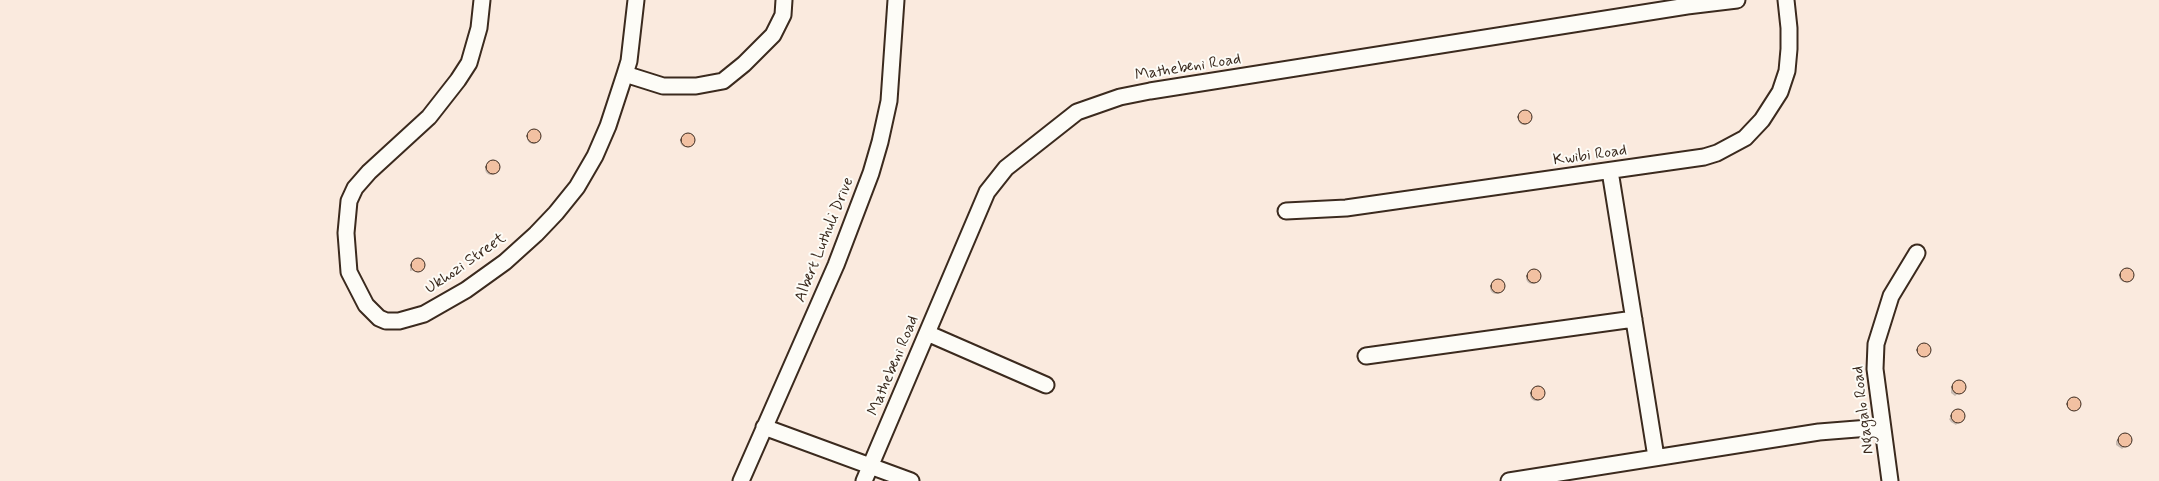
<!DOCTYPE html>
<html>
<head>
<meta charset="utf-8">
<style>
  body { margin:0 }
  canvas { display:block; background:#faeade }
</style>
</head>
<body>
<canvas width="2159" height="481"></canvas>
<script>
const c = document.querySelector('canvas').getContext('2d');
c.lineJoin = 'round';
function fill(path, color) { c.fillStyle = color; c.fill(path, 'evenodd'); }
const shape = rows => new Path2D(rows.map(r => 'M' + r).join(''));
function strokePath(path, color, width, dash) { c.strokeStyle = color; c.lineWidth = width; c.lineCap = dash ? 'butt' : 'round'; c.setLineDash(dash || []); c.stroke(path); }
function label(font, color, halo, rows, align = 'center') {
  c.font = font + ' Mynerve,sans-serif'; c.lineWidth = 4; c.setLineDash([]); c.textBaseline = 'middle'; c.strokeStyle = halo; c.fillStyle = color; for (const [text, x, y, turn = 0] of rows) {
    c.save(); c.translate(x, y); c.rotate((+turn || 0) * Math.PI / 180); c.textAlign = isNaN(turn) ? turn : align; if (halo) c.strokeText(text, 0, 0); c.fillText(text, 0, 0); c.restore();
  }
}
fill(shape([
  '1518 119a6 6 0 1 1 12 0a6 6 0 1 1-12 0Z',
  '527 138a6 6 0 1 1 12 0a6 6 0 1 1-12 0Z',
  '680 141a6 6 0 1 1 12 0a6 6 0 1 1-12 0Z',
  '485 169a6 6 0 1 1 12 0a6 6 0 1 1-12 0Z',
  [415,260,422,261,423,264,421,269,410,271,410,266],
  '2119 276a6 6 0 1 1 12 0a6 6 0 1 1-12 0Z',
  '1526 278a6 6 0 1 1 12 0a6 6 0 1 1-12 0Z',
  '1490 288a6 6 0 1 1 12 0a6 6 0 1 1-12 0Z',
  '1917 351a6 6 0 1 1 12 0a6 6 0 1 1-12 0Z',
  [1958,382,1962,383,1963,390,1955,396,1951,393,1951,388],
  '1530 395a6 6 0 1 1 12 0a6 6 0 1 1-12 0Z',
  '2067 405a6 6 0 1 1 12 0a6 6 0 1 1-12 0Z',
  [1958,410,1963,416,1956,425,1951,422,1949,419],
  [2123,435,2130,439,2128,444,2122,449,2116,445,2116,441]
]), '#0003');
const building = shape([
  '1518 117a7 7 0 1 1 14 0a7 7 0 1 1-14 0Z',
  '527 136a7 7 0 1 1 14 0a7 7 0 1 1-14 0Z',
  '681 140a7 7 0 1 1 14 0a7 7 0 1 1-14 0Z',
  '486 167a7 7 0 1 1 14 0a7 7 0 1 1-14 0Z',
  '411 265a7 7 0 1 1 14 0a7 7 0 1 1-14 0Z',
  '2120 275a7 7 0 1 1 14 0a7 7 0 1 1-14 0Z',
  '1527 276a7 7 0 1 1 14 0a7 7 0 1 1-14 0Z',
  '1491 286a7 7 0 1 1 14 0a7 7 0 1 1-14 0Z',
  '1917 350a7 7 0 1 1 14 0a7 7 0 1 1-14 0Z',
  '1952 387a7 7 0 1 1 14 0a7 7 0 1 1-14 0Z',
  '1531 393a7 7 0 1 1 14 0a7 7 0 1 1-14 0Z',
  '2067 404a7 7 0 1 1 14 0a7 7 0 1 1-14 0Z',
  '1951 416a7 7 0 1 1 14 0a7 7 0 1 1-14 0Z',
  '2118 440a7 7 0 1 1 14 0a7 7 0 1 1-14 0Z'
]);
fill(building, '#f2c1a2');
strokePath(building, '#3b2a1e', 1);
const minor = shape([
  [482,0,479,28,469,63,458,80,429,117,369,172,355,188,349,201,346,233,349,272,366,305,379,318,386,321,399,321,424,314,466,290,505,262,536,234,556,213,577,187,595,156,608,126,625,74,629,61,636,0],
  [625,74,663,86,696,86,723,81,744,64,773,35,783,15,784,0],
  [1610,171,1656,457],
  [1286,211,1346,208,1704,157,1717,153,1745,138,1762,120,1780,92,1787,71,1789,49,1789,28,1786,0],
  [927,333,1046,385],
  [1366,356,1634,319],
  [764,427,911,481],
  [741,481,836,265,871,173,880,142,889,101,896,0],
  [864,481,987,192,1006,168,1077,112,1120,97,1150,91,1687,6,1737,0],
  [1509,481,1819,432,1882,427],
  [1890,481,1875,369,1876,344,1891,296,1917,253]
]);
strokePath(minor, '#3b2a1e', 19);
strokePath(minor, '#fdfcf7', 15);
label('16px', '#3b2a1e', '#fdfcf7', [
  ["Mathebeni Road",1188,68,-9],
  ["Kwibi Road",1590,156,-8],
  ["Albert Luthuli Drive",825,240,-68],
  ["Ukhozi Street",466,264,-35],
  ["Mathebeni Road",894,366,-67],
  ["Ngagalo Road",1864,410,-97]
]);
</script>
</body>
</html>
